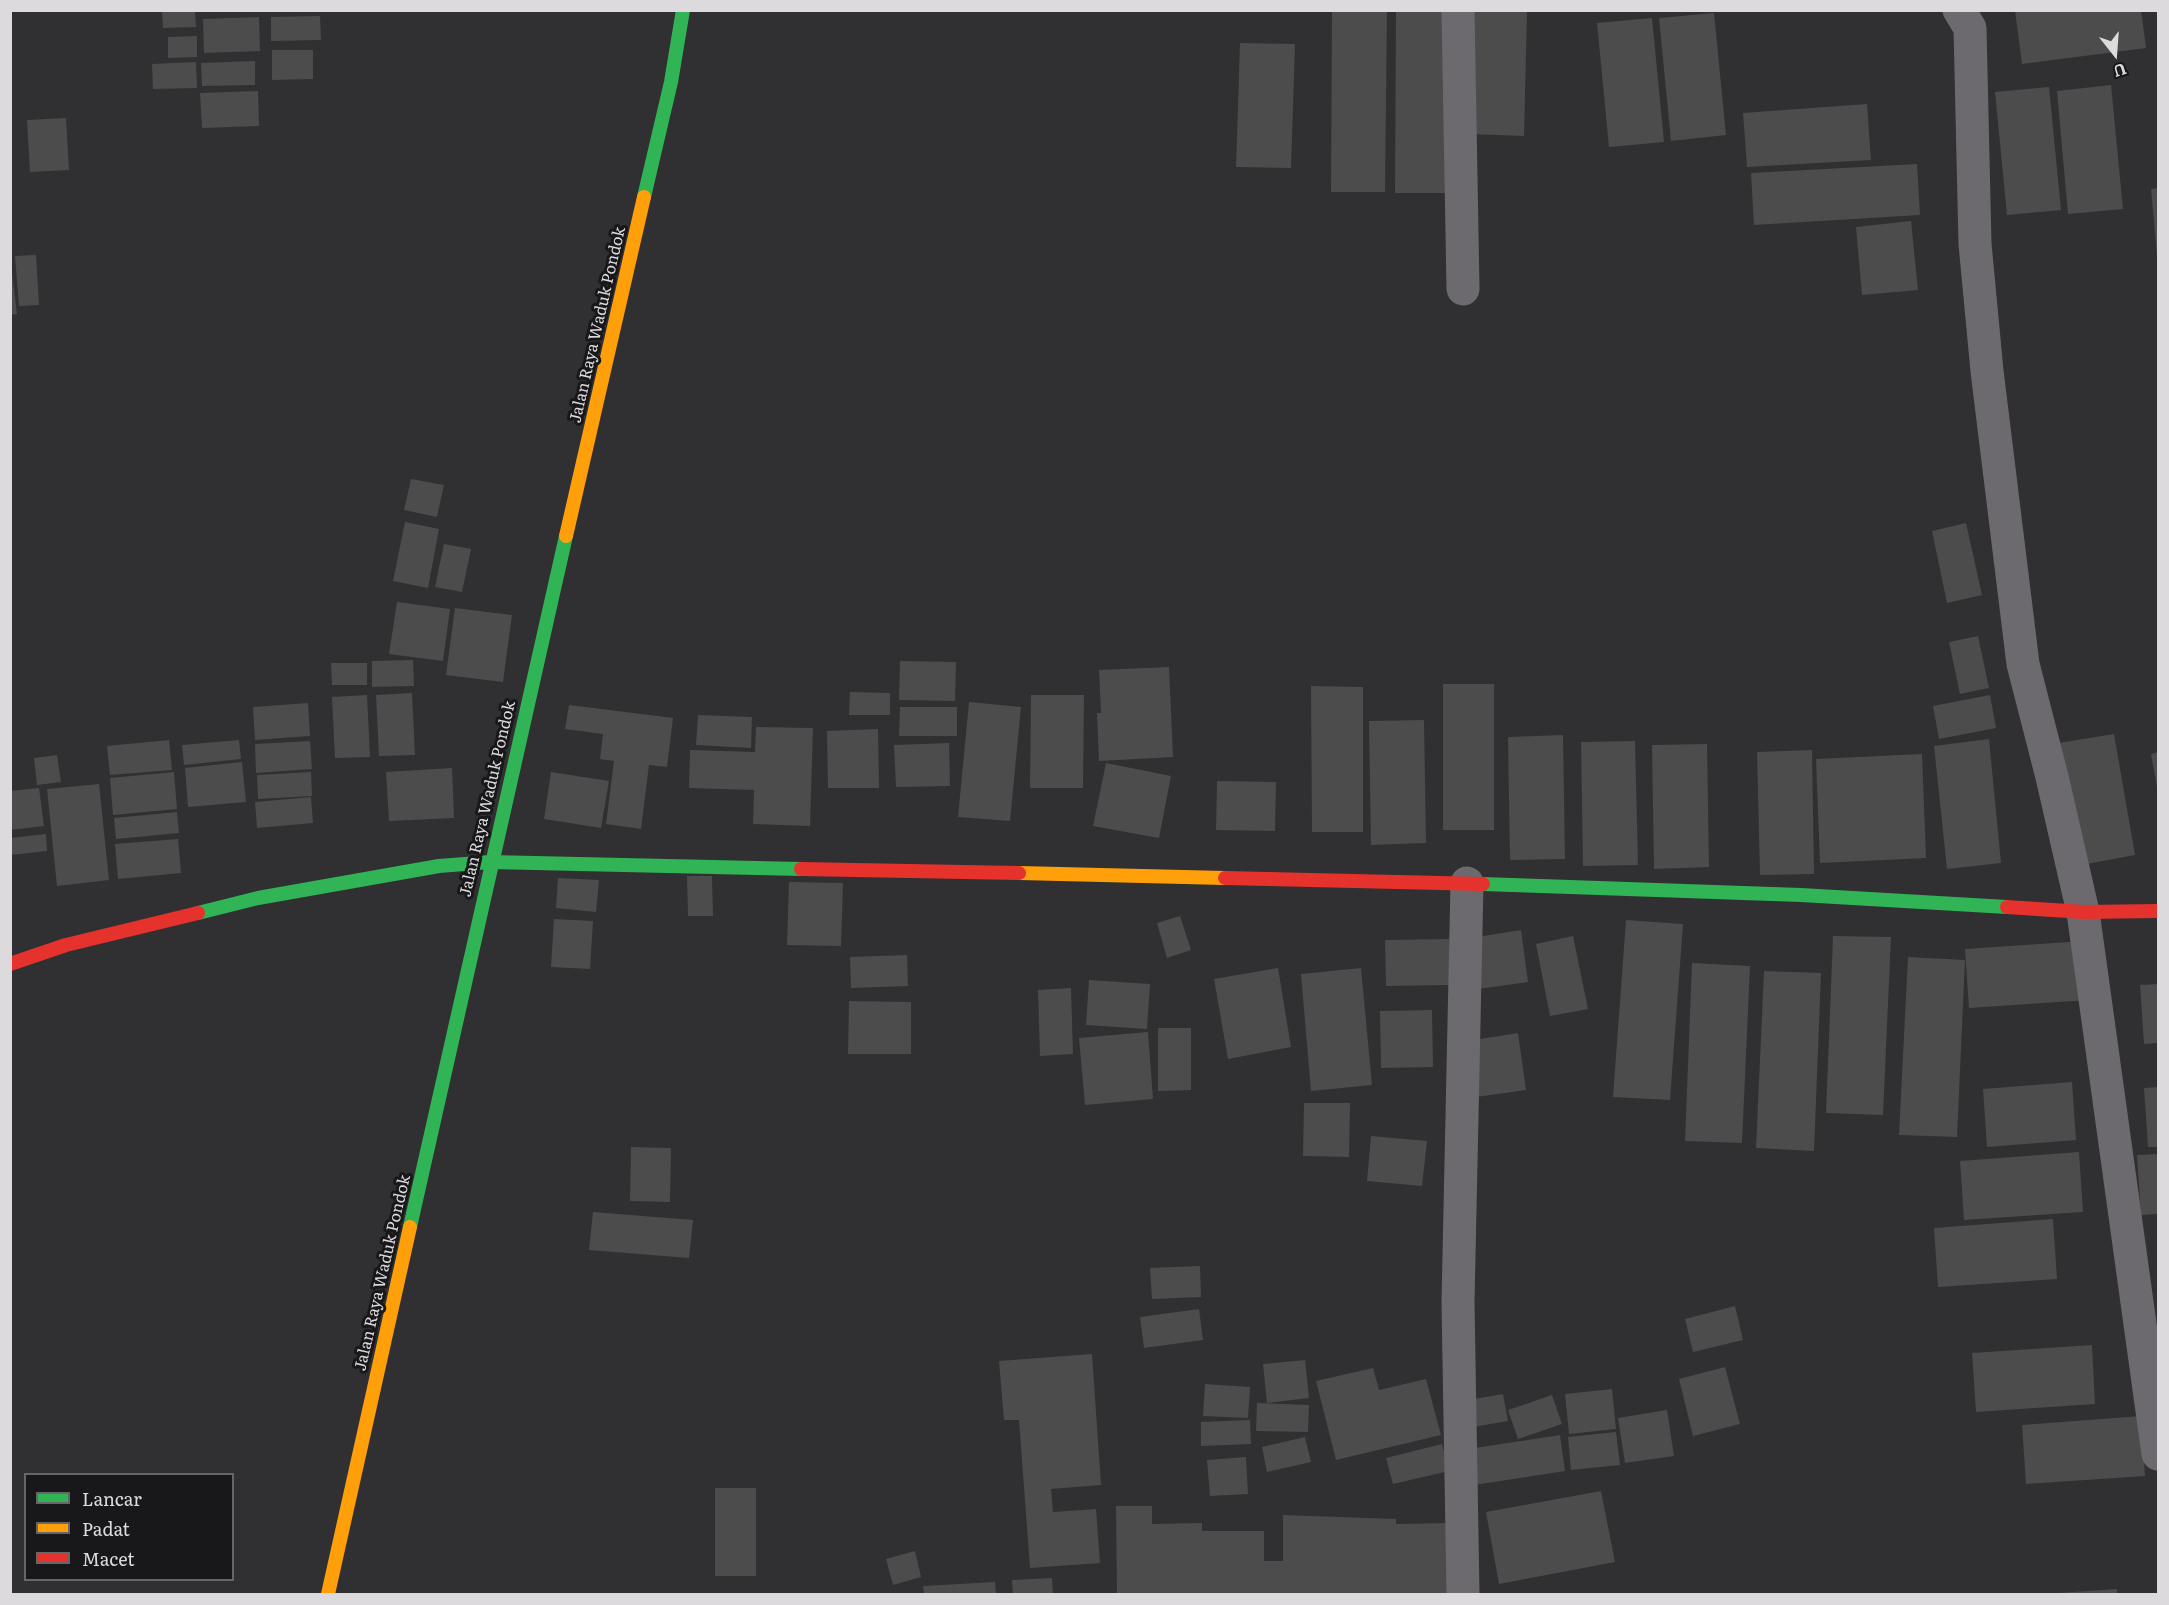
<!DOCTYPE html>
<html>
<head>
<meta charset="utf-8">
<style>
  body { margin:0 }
  #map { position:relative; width:2169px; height:1605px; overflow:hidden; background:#302f31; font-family:Literata,serif }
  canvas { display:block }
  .frame { position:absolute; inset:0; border:12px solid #dcdadd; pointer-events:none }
  .legend { position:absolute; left:24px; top:1473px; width:210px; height:108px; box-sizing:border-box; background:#181719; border:2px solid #666567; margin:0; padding:8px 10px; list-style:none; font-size:18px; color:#dcdadd }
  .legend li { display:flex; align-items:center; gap:12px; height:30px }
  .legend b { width:30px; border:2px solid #666567 }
  .north { position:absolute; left:2085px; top:24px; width:60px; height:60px; -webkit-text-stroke:4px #181719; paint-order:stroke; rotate:163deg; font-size:16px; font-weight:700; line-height:24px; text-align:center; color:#dcdadd }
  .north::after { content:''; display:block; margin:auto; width:21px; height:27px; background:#dcdadd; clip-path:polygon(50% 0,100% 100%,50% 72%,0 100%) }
</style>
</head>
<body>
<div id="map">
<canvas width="2169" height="1605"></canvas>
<div class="frame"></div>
<ul class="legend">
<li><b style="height:8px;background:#30b455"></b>Lancar</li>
<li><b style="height:8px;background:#ff9f0a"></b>Padat</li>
<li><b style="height:8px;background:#e5322d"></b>Macet</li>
</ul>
<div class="north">U</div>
</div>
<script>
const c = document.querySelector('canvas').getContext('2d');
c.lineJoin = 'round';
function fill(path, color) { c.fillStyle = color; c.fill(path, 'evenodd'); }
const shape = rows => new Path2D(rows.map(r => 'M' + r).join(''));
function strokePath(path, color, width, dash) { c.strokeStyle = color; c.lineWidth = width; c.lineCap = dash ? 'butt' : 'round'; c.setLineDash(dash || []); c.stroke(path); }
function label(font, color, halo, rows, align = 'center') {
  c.font = font + ' Literata,serif'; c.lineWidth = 6; c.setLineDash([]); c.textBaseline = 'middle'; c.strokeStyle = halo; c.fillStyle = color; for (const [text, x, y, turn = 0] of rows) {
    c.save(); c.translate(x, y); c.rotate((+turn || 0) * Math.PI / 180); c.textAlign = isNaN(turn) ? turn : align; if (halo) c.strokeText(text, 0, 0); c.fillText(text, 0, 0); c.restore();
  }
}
fill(shape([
  [162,10,195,10,196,27,163,28],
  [1332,10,1387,10,1385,192,1331,192],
  [1396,10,1450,10,1449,193,1395,193],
  [2015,10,2141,10,2146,48,2022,64],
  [1473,11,1527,12,1524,136,1469,134],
  [1714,13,1726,135,1671,141,1659,18],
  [320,16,321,40,271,41,271,17],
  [259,17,260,51,204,53,203,19],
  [1652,18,1664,142,1609,147,1597,23],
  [197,36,197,57,168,58,168,37],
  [1240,43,1295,44,1291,168,1236,167],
  [272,50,313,50,313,79,272,80],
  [255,61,255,85,202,86,201,63],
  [196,62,197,88,153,89,152,64],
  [2111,85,2123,209,2068,214,2057,91],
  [2049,87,2061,210,2007,215,1995,92],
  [258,91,259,126,202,128,200,93],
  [1867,104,1871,160,1747,167,1743,113],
  [66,118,69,170,30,172,27,120],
  [1917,164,1920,215,1754,225,1751,173],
  [2158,188,2158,257,2157,257,2151,189],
  [1911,221,1918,290,1862,295,1856,227],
  [36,255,39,305,19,306,15,256],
  [10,256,17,314,10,315],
  [411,479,444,485,437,517,404,510],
  [405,522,439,529,428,588,393,581],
  [1966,523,1982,595,1947,603,1932,531],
  [444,544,471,549,462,592,435,587],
  [397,602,450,609,443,661,389,654],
  [455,608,512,615,503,682,446,675],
  [1978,636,1989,688,1960,694,1949,642],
  [413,660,414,686,372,687,372,661],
  [900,661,956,662,955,701,899,700],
  [331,663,367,663,367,685,332,685],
  [1169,667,1173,757,1099,761,1097,713,1101,713,1099,670],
  [1443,684,1494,684,1494,830,1443,830],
  [1311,686,1363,687,1363,832,1312,832],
  [850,692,890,693,890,715,849,715],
  [412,693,415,755,379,756,376,695],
  [367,695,370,757,335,758,332,697],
  [1031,695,1084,695,1083,788,1030,788],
  [1990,695,1996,728,1939,739,1933,706],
  [969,702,1021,707,1010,821,958,817],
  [308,703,310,736,255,740,253,707],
  [569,705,673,718,667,767,649,765,641,829,606,824,614,761,600,759,603,734,565,729],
  [900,707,957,707,957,736,899,736],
  [698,715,752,717,751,748,696,745],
  [1424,720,1426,843,1371,845,1369,721],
  [756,727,813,728,810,826,753,824,754,790,689,788,690,750,755,752],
  [878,729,879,788,828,788,827,731],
  [2114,734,2135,855,2081,865,2059,743],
  [1563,735,1565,859,1510,860,1508,737],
  [1989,739,2001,863,1947,869,1934,746],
  [169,740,172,770,110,775,107,746],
  [239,740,241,759,184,765,182,745],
  [310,741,312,769,256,773,255,744],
  [1635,741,1638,865,1583,866,1581,742],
  [949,743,950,786,896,787,894,745],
  [1707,744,1709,867,1654,869,1652,745],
  [1812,750,1814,874,1760,875,1757,752],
  [2158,752,2158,787,2157,787,2151,754],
  [1922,754,1926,858,1820,863,1816,759],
  [57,755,61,782,37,785,34,758],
  [242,762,246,802,188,807,185,768],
  [1106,763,1171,776,1159,838,1093,826],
  [452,768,454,818,389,821,386,772],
  [174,772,177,809,113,815,110,778],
  [311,772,312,796,258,799,257,775],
  [551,772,609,781,601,828,544,819],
  [1217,781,1276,782,1275,831,1216,830],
  [99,784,109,880,57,886,47,789],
  [39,788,44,826,10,830,10,791],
  [311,797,313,823,257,828,255,802],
  [177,812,179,833,116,839,114,818],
  [46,834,47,851,10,855,10,838],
  [178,839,181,873,118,879,115,844],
  [687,876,712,876,713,916,688,916],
  [558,878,599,880,596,912,556,908],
  [789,882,843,883,841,946,787,945],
  [1180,916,1191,950,1167,958,1157,923],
  [554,919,593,921,590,969,551,967],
  [1626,920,1683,924,1670,1100,1613,1097],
  [1521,930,1528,982,1478,989,1471,938],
  [1573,936,1588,1009,1550,1016,1536,944],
  [1833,936,1891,937,1883,1115,1826,1113],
  [1449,939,1450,985,1386,986,1385,940],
  [2084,941,2088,1000,1969,1008,1965,949],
  [907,955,908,986,851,988,850,957],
  [1908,957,1965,960,1957,1137,1899,1135],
  [1692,963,1750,966,1742,1143,1685,1141],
  [1278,968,1291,1047,1228,1059,1214,979],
  [1361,968,1372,1085,1311,1091,1301,974],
  [1764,971,1821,973,1814,1151,1756,1148],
  [1089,980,1150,984,1147,1029,1086,1025],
  [2158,984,2158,1043,2144,1044,2140,985],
  [1071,988,1073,1054,1040,1056,1038,990],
  [849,1001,911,1002,911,1054,848,1054],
  [1432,1010,1433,1067,1381,1068,1380,1011],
  [1158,1028,1191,1028,1191,1090,1158,1091],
  [1148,1032,1153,1099,1085,1105,1079,1038],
  [1518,1033,1526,1090,1476,1097,1468,1041],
  [2072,1082,2076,1140,1987,1147,1983,1089],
  [2158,1087,2158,1147,2148,1147,2144,1088],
  [1304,1103,1350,1103,1349,1157,1303,1156],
  [1371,1136,1427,1141,1422,1186,1367,1181],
  [631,1147,671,1148,670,1202,630,1201],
  [2079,1152,2083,1212,1964,1220,1960,1161],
  [2158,1154,2158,1214,2141,1215,2137,1155],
  [593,1212,693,1220,689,1258,589,1250],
  [2053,1219,2057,1279,1938,1287,1934,1228],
  [1200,1266,1201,1297,1152,1299,1150,1268],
  [1735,1306,1743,1340,1693,1352,1685,1319],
  [1199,1309,1203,1340,1144,1348,1140,1317],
  [2092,1345,2095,1404,1976,1412,1972,1353],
  [1092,1354,1101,1485,1051,1489,1053,1512,1096,1509,1100,1563,1030,1568,1019,1420,1004,1420,999,1361],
  [1305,1360,1309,1398,1267,1403,1263,1364],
  [1725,1367,1740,1424,1693,1436,1679,1379],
  [1373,1368,1379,1390,1426,1379,1441,1435,1336,1460,1316,1381],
  [1205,1384,1250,1387,1248,1418,1203,1416],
  [1612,1389,1616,1429,1569,1434,1565,1394],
  [1503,1394,1508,1421,1467,1428,1462,1401],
  [1552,1395,1562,1424,1518,1439,1508,1410],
  [1257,1403,1309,1405,1308,1432,1256,1431],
  [1667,1410,1674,1456,1625,1463,1618,1418],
  [2141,1416,2145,1476,2026,1484,2022,1425],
  [1250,1420,1251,1444,1201,1446,1201,1422],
  [1616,1432,1620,1465,1571,1470,1568,1437],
  [1560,1435,1565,1471,1468,1486,1462,1450],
  [1305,1437,1311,1462,1267,1472,1262,1447],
  [1442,1444,1449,1471,1393,1484,1386,1458],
  [1246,1457,1248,1494,1210,1496,1207,1460],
  [715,1488,756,1488,756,1576,715,1576],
  [1601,1491,1615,1562,1499,1584,1486,1512],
  [1116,1506,1152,1506,1152,1524,1202,1523,1202,1531,1264,1531,1264,1561,1283,1561,1283,1515,1396,1519,1396,1524,1450,1523,1451,1594,1117,1594],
  [915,1551,921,1577,893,1585,886,1559],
  [1052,1578,1053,1594,1013,1594,1012,1580],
  [995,1582,996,1594,924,1594,923,1586],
  [2117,1589,2117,1594,2059,1594,2059,1593]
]), '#4d4c4c');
strokePath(shape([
  [1458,10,1463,289],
  [1959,10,1970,28,1975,244,1987,371,2023,664,2052,777,2083,912,2158,1454],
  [1463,1594,1458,1302,1467,883]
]), '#6d6a6f', 33);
strokePath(shape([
  [644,197,671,82,683,10],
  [1483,884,1801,895,2007,907],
  [198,913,258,898,439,866,490,862,801,869],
  [410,1227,566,536]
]), '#30b455', 14);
strokePath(shape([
  [566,536,644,197],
  [1019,873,1225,878],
  [328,1594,410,1227]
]), '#ff9f0a', 14);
strokePath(shape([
  [801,869,1019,873],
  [1225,878,1483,884],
  [2007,907,2083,912,2158,911],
  [10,964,66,945,198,913]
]), '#e5322d', 14);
label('16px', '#dcdadd', '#181719', [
  ["Jalan Raya Waduk Pondok",598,325,-77],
  ["Jalan Raya Waduk Pondok",488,799,-77],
  ["Jalan Raya Waduk Pondok",383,1273,-77]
]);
</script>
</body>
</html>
